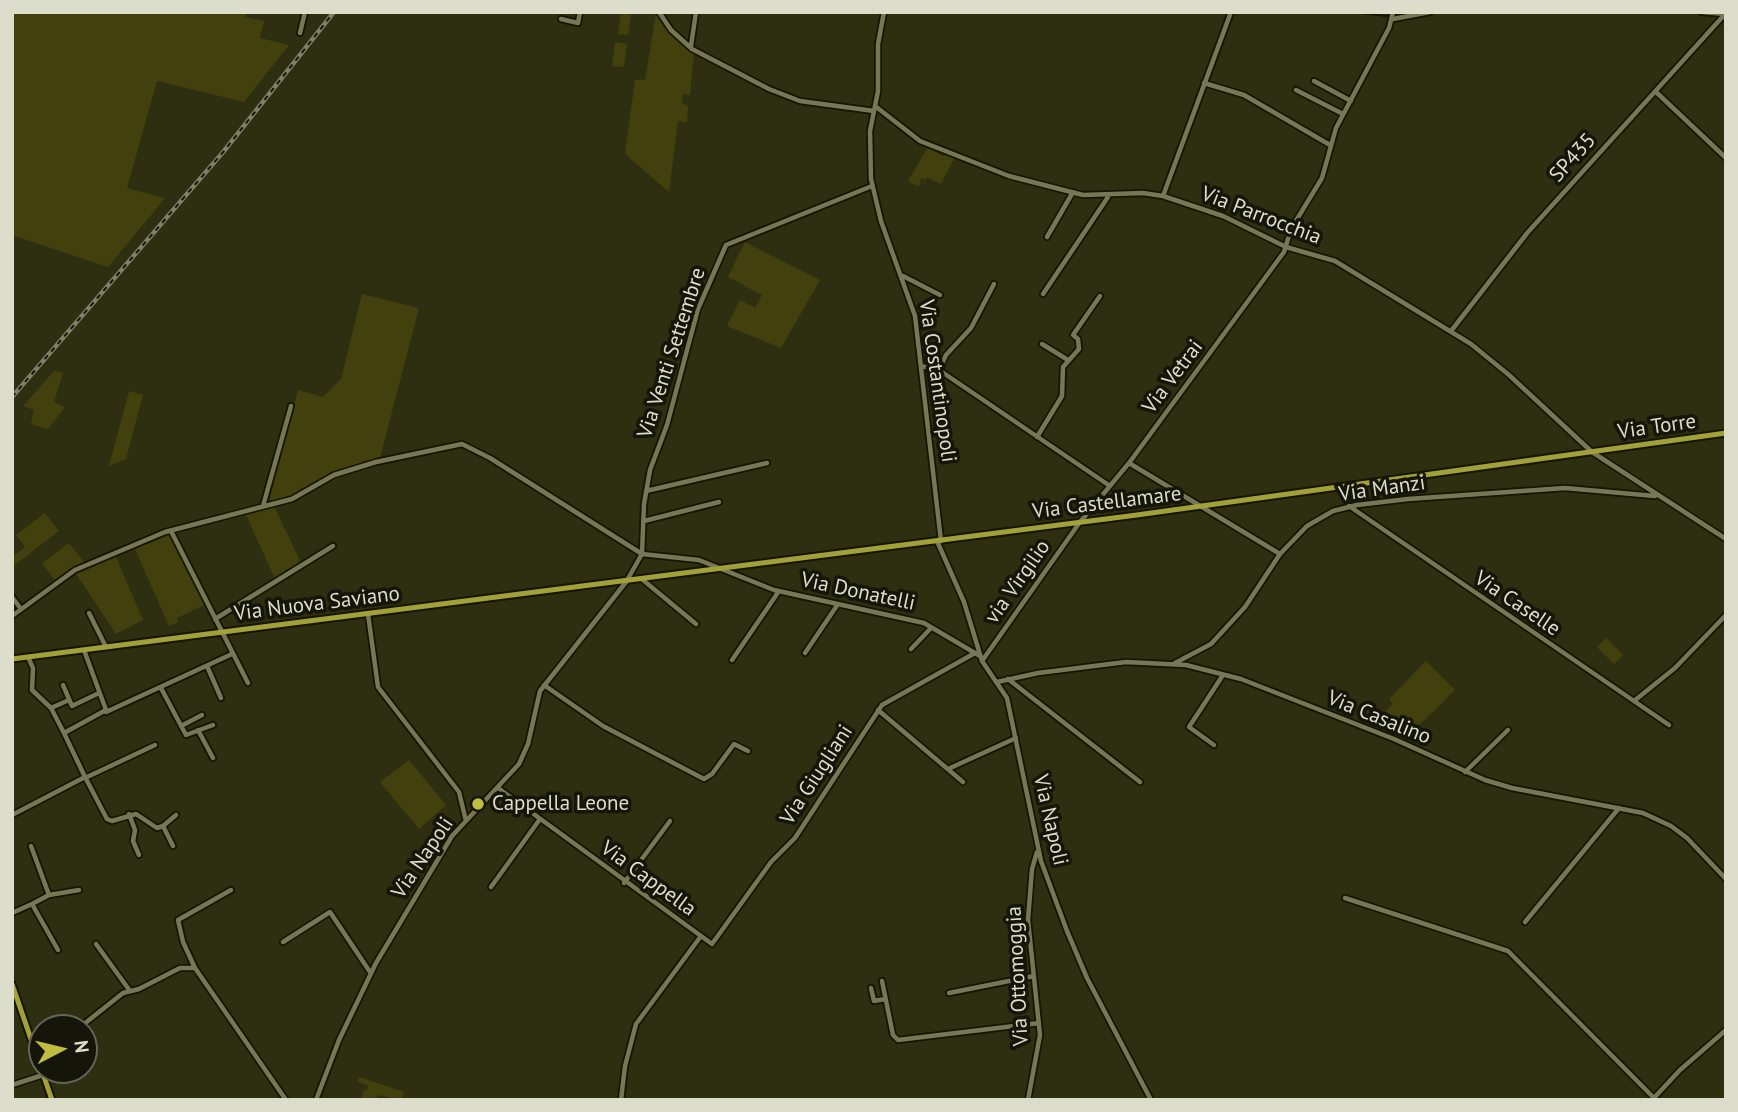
<!DOCTYPE html>
<html>
<head>
<meta charset="utf-8">
<style>
  body { margin:0 }
  #map { position:relative; width:1738px; height:1112px; overflow:hidden; background:#2e2e10; font-family:"PT Sans",sans-serif }
  canvas { display:block }
  .frame { position:absolute; inset:0; border:14px solid #ddc; pointer-events:none }
  .north { position:absolute; left:28px; top:1014px; width:70px; height:70px; box-sizing:border-box; background:#151509; border:2px solid #656557; border-radius:50%; rotate:83deg; font-size:19px; font-weight:700; line-height:28px; text-align:center; color:#ddc }
  .north::after { content:''; display:block; margin:auto; width:24px; height:32px; background:#c0be41; clip-path:polygon(50% 0,100% 100%,50% 72%,0 100%) }
</style>
</head>
<body>
<div id="map">
<canvas width="1738" height="1112"></canvas>
<div class="frame"></div>
<div class="north">N</div>
</div>
<script>
const c = document.querySelector('canvas').getContext('2d');
c.lineJoin = 'round';
function fill(path, color) { c.fillStyle = color; c.fill(path, 'evenodd'); }
const shape = rows => new Path2D(rows.map(r => 'M' + r).join(''));
function strokePath(path, color, width, dash) { c.strokeStyle = color; c.lineWidth = width; c.lineCap = dash ? 'butt' : 'round'; c.setLineDash(dash || []); c.stroke(path); }
function label(font, color, halo, rows, align = 'center') {
  c.font = font + ' "PT Sans",sans-serif'; c.lineWidth = 7; c.setLineDash([]); c.textBaseline = 'middle'; c.strokeStyle = halo; c.fillStyle = color; for (const [text, x, y, turn = 0] of rows) {
    c.save(); c.translate(x, y); c.rotate((+turn || 0) * Math.PI / 180); c.textAlign = isNaN(turn) ? turn : align; if (halo) c.strokeText(text, 0, 0); c.fillText(text, 0, 0); c.restore();
  }
}
fill(shape([
  [12,12,246,12,245,17,264,21,260,38,289,45,244,102,157,81,127,188,165,198,108,267,12,235],
  [621,13,631,15,628,35,618,34],
  [656,13,694,53,690,95,683,94,682,103,688,106,687,123,678,121,669,192,625,154,635,80,645,80],
  [615,42,627,44,624,67,612,66],
  [928,147,941,155,955,157,941,184,927,177,925,180,921,178,919,187,908,181],
  [745,242,820,280,781,348,727,326,740,300,755,308,762,295,728,277],
  [362,294,419,308,380,458,341,472,341,477,274,506,302,565,276,581,244,511,268,506,298,390,323,397,341,379],
  [54,371,63,373,54,402,65,407,48,429,31,424,34,410,23,406],
  [129,391,143,395,126,459,109,466],
  [45,513,59,531,12,567,12,557,25,547,16,535],
  [171,532,206,604,177,618,178,622,169,626,134,547],
  [69,543,85,563,55,580,42,563],
  [115,555,143,620,116,634,75,572],
  [1606,638,1623,655,1614,664,1597,647],
  [1426,661,1455,690,1403,741,1379,717,1393,704,1389,699],
  [409,760,446,805,419,829,380,782],
  [359,1077,404,1092,402,1100,378,1095,376,1100,348,1100,361,1100,364,1090,367,1090,368,1086,357,1081]
]), '#42410e');
strokePath(shape([
  [1353,12,1386,16,1410,12]
]), '#141300', 2);
const minor = shape([
  [659,12,671,30,692,49,769,89,800,101,874,111],
  [884,12,878,44,878,91,870,131,871,179,881,221,915,316,941,541],
  [1702,12,1725,14],
  [561,19,578,23,580,12],
  [1393,19,1430,12],
  [300,33,305,12],
  [691,46,696,12],
  [1314,81,1351,101],
  [1204,83,1244,95,1330,145],
  [1296,90,1343,114],
  [1656,92,1726,158],
  [875,106,920,141,1009,176,1083,195,1143,193,1163,196,1223,216,1286,247,1335,261,1471,344,1509,375,1592,452,1726,539],
  [1163,196,1231,12],
  [1047,237,1073,192],
  [903,276,940,295],
  [1043,294,1108,197],
  [1451,331,1528,232,1726,13],
  [1042,344,1068,360],
  [921,366,939,370,1110,486],
  [939,370,946,355,971,328,994,284],
  [1037,437,1062,396,1063,367,1079,349,1078,339,1073,335,1100,296],
  [1129,463,1280,554],
  [646,491,767,463],
  [263,506,291,406],
  [1349,506,1669,725],
  [644,521,719,502],
  [171,531,248,683],
  [937,541,964,602,982,661,1007,698,1041,861,1067,931,1087,978,1151,1100],
  [643,580,696,624],
  [12,597,21,609],
  [89,613,106,647],
  [368,614,378,687,459,792,466,821],
  [12,616,75,570,165,532,292,499,334,475,376,462,462,444,490,458,642,554,699,560,774,590,924,623,980,656],
  [215,619,333,546],
  [911,649,931,628],
  [805,653,838,604],
  [28,657,33,668,32,690,51,708,64,733],
  [732,660,779,591],
  [982,661,1080,522,1129,463,1284,252,1291,229,1322,178,1336,128,1389,28,1393,12],
  [1175,663,1211,644,1245,607,1280,554,1307,526,1333,511,1357,505,1408,499,1565,488,1655,496],
  [207,666,221,698],
  [1008,679,1140,782],
  [997,682,1038,673,1126,662,1186,665,1241,679,1394,739,1485,780,1512,788,1643,813,1671,826,1687,838,1726,879],
  [63,685,72,706,99,693],
  [544,685,603,726,704,779,712,774,734,744,748,751],
  [161,688,186,735,213,725],
  [1634,701,1675,668,1726,615],
  [51,708,69,700],
  [878,710,963,782],
  [106,712,232,654],
  [181,726,202,715],
  [198,730,213,758],
  [1214,745,1189,727,1223,675],
  [948,769,1016,738],
  [1465,772,1508,730],
  [85,777,107,819,112,821,136,814,157,828,163,826,173,846],
  [85,778,155,745],
  [498,788,712,944,771,862,795,838,882,705,975,653],
  [129,814,135,830,133,841,139,855],
  [12,815,85,777,64,733,106,710,84,650],
  [163,826,176,815],
  [31,846,49,895],
  [624,883,670,821],
  [491,887,540,819],
  [1345,898,1508,951,1654,1098],
  [12,913,32,904],
  [1525,922,1619,808],
  [283,942,330,912,370,972],
  [96,944,130,991],
  [58,950,32,904,49,895,79,890],
  [195,968,183,942,178,920,231,890],
  [882,981,893,1035,898,1040,1039,1023],
  [871,988,874,1001,885,999],
  [949,993,1034,976],
  [79,1028,123,993,139,989,180,968,195,968,286,1100],
  [12,1085,43,1075],
  [1653,1099,1680,1070,1726,1030],
  [316,1100,339,1040,376,963,452,836,519,764,528,744,540,691,626,582,642,554,644,504,650,470,667,425,698,309,726,245,872,186],
  [621,1100,625,1066,636,1024,701,936],
  [1028,1100,1040,1035,1028,920,1032,869,1037,852]
]);
const major = shape([
  [12,659,1137,515,1726,433],
  [12,984,52,1100]
]);
strokePath(minor, '#161600', 8);
strokePath(major, '#161600', 9);
strokePath(minor, '#767757', 4.5);
strokePath(major, '#a1a039', 5);
const rail = shape([
  [12,397,224,151,334,12]
]);
strokePath(rail, '#808068', 4.5);
strokePath(rail, '#151509', 2, [5]);
for (const [x, y, r, color] of [
  [478,804,7,"#c0be41"]
]) { const dot = new Path2D(); dot.arc(x, y, r, 0, 2 * Math.PI); c.fillStyle = color; c.fill(dot); strokePath(dot, '#151509', 2.5); }
label('21px', '#ddc', '#151509', [
  ["SP435",1573,158,-48],
  ["Via Parrocchia",1261,216,21],
  ["Via Venti Settembre",672,353,-72],
  ["Via Vetrai",1173,377,-53],
  ["Via Costantinopoli",937,381,82],
  ["Via Torre",1657,427,-8],
  ["Via Manzi",1382,489,-8],
  ["Via Castellamare",1107,503,-7],
  ["via Virgilio",1018,582,-55],
  ["Via Donatelli",858,592,12],
  ["Via Nuova Saviano",317,604,-7],
  ["Via Caselle",1517,604,34],
  ["Via Casalino",1379,718,22],
  ["Via Giugliani",817,775,-57],
  ["Via Napoli",1050,820,77],
  ["Via Napoli",423,858,-56],
  ["Via Cappella",648,879,36],
  ["Via Ottomoggia",1018,976,-93]
]);
label('21px', '#ddc', '#151509', [
  ["Cappella Leone",492,804]
], 'left');
</script>
</body>
</html>
